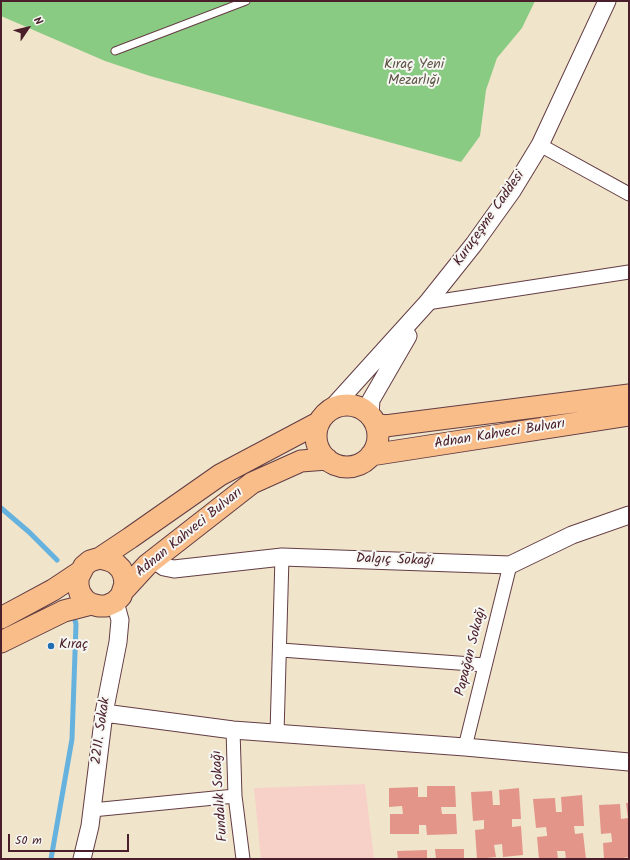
<!DOCTYPE html>
<html>
<head>
<meta charset="utf-8">
<style>
  body { margin:0 }
  #map { position:relative; width:630px; height:860px; overflow:hidden; background:#f0e4cb; font-family:Kalam,sans-serif }
  canvas { display:block }
  .frame { position:absolute; inset:0; border:2px solid #4a1f2b; pointer-events:none }
  .north { position:absolute; left:8px; top:8px; width:40px; height:40px; -webkit-text-stroke:3px #f6f6f2; paint-order:stroke; rotate:55deg; font-size:11px; font-weight:700; line-height:16px; text-align:center; color:#4a1f2b }
  .north::after { content:''; display:block; margin:auto; width:14px; height:18px; background:#4a1f2b; clip-path:polygon(50% 0,100% 100%,50% 72%,0 100%) }
  .scale { position:absolute; left:8px; top:834px; width:121px; height:18px; box-sizing:border-box; border:2px solid #4a1f2b; border-top:0; padding-left:5px; font-size:12px; line-height:14px; white-space:nowrap; color:#4a1f2b; -webkit-text-stroke:3px #f6f6f2; paint-order:stroke }
</style>
</head>
<body>
<div id="map">
<canvas width="630" height="860"></canvas>
<div class="frame"></div>
<div class="north">N</div>
<div class="scale">50 m</div>
</div>
<script>
const c = document.querySelector('canvas').getContext('2d');
c.lineJoin = 'round';
function fill(path, color) { c.fillStyle = color; c.fill(path, 'evenodd'); }
const shape = rows => new Path2D(rows.map(r => 'M' + r).join(''));
function strokePath(path, color, width, dash) { c.strokeStyle = color; c.lineWidth = width; c.lineCap = dash ? 'butt' : 'round'; c.setLineDash(dash || []); c.stroke(path); }
function label(font, color, halo, rows, align = 'center') {
  c.font = font + ' Kalam,sans-serif'; c.lineWidth = 4; c.setLineDash([]); c.textBaseline = 'middle'; c.strokeStyle = halo; c.fillStyle = color; for (const [text, x, y, turn = 0] of rows) {
    c.save(); c.translate(x, y); c.rotate((+turn || 0) * Math.PI / 180); c.textAlign = isNaN(turn) ? turn : align; if (halo) c.strokeText(text, 0, 0); c.fillText(text, 0, 0); c.restore();
  }
}
fill(shape([
  [365,784,374,859,261,859,254,788]
]), '#f7d1c7');
fill(shape([
  [1,1,535,1,522,28,497,58,486,90,480,136,461,162,150,76,105,61,1,16]
]), '#8acb83');
strokePath(shape([
  [1,508,29,532,57,560],
  [51,859,72,739,76,624,73,613]
]), '#66b2df', 5);
fill(shape([
  [427,786,455,786,456,807,441,807,442,814,456,814,457,834,427,835,426,825,419,825,419,834,390,834,390,814,403,814,402,806,389,807,389,788,418,787,418,797,427,797],
  [519,788,521,819,512,819,512,827,521,826,523,855,503,857,502,844,494,845,496,857,477,859,475,830,484,829,484,820,473,821,471,792,492,791,493,805,500,805,499,790],
  [582,795,584,826,574,826,575,834,583,833,586,859,566,859,565,851,557,851,558,859,539,859,537,837,547,836,547,834,546,827,536,828,533,799,555,798,556,812,562,812,561,797],
  [626,803,629,803,629,857,623,858,623,859,604,859,603,843,612,842,612,840,611,833,601,834,599,805,620,804,621,819,628,818],
  [435,849,464,849,464,859,436,859],
  [427,850,427,859,398,859,397,851]
]), '#e4958a');
const service = shape([
  [115,51,246,1]
]);
const minor = shape([
  [540,145,629,194],
  [427,303,629,272],
  [281,650,485,665],
  [233,730,235,796,243,859],
  [277,733,282,557],
  [465,747,510,565],
  [92,810,235,796]
]);
const tertiary = shape([
  [331,409,427,303,474,244,512,191,540,145,607,1],
  [370,415,371,400,408,336],
  [153,559,164,567,174,569,282,557,510,565,572,535,629,515],
  [104,713,233,730,465,747,629,762],
  [82,859,90,826,104,713,118,642,120,620,115,602]
]);
const primary = shape([
  '316 436a31 31 0 1 1 62 0a31 31 0 1 1-62 0Z',
  [376,424,385,426,629,395],
  [371,455,629,415],
  [100,558,108,560,115,563,121,569,124,576,125,584,121,596,115,602,106,606,99,606,91,604,85,600,80,593,78,586,78,578,84,566,90,561,100,558,130,538,220,475,318,423],
  [124,590,147,565,252,483,301,461,327,459],
  [1,618,53,590,80,572],
  [1,642,64,611,91,604]
]);
strokePath(service, '#633d43', 9);
strokePath(minor, '#633d43', 15);
strokePath(tertiary, '#633d43', 19);
strokePath(primary, '#633d43', 23);
strokePath(service, '#fff', 7);
strokePath(minor, '#fff', 13);
strokePath(tertiary, '#fff', 17);
strokePath(primary, '#f8bd89', 21);
for (const [x, y, r, color] of [
  [51,646,4,"#1f6fb2"]
]) { const dot = new Path2D(); dot.arc(x, y, r, 0, 2 * Math.PI); c.fillStyle = color; c.fill(dot); strokePath(dot, '#f6f6f2', 1.5); }
label('14px', '#5d5345', '#f6f6f2', [
  ["Kıraç Yeni",414,66],
  ["Mezarlığı",414,82]
]);
label('14px', '#4a1f2b', '#f6f6f2', [
  ["Kuruçeşme Caddesi",490,219,-55],
  ["Adnan Kahveci Bulvarı",500,435,-9],
  ["Adnan Kahveci Bulvarı",190,533,-39],
  ["Dalgıç Sokağı",395,561,2],
  ["Papağan Sokağı",472,652,-76],
  ["2211. Sokak",102,731,-82],
  ["Fundalık Sokağı",221,796,-94]
]);
label('14px', '#4a1f2b', '#f6f6f2', [
  ["Kıraç",59,646]
], 'left');
</script>
</body>
</html>
